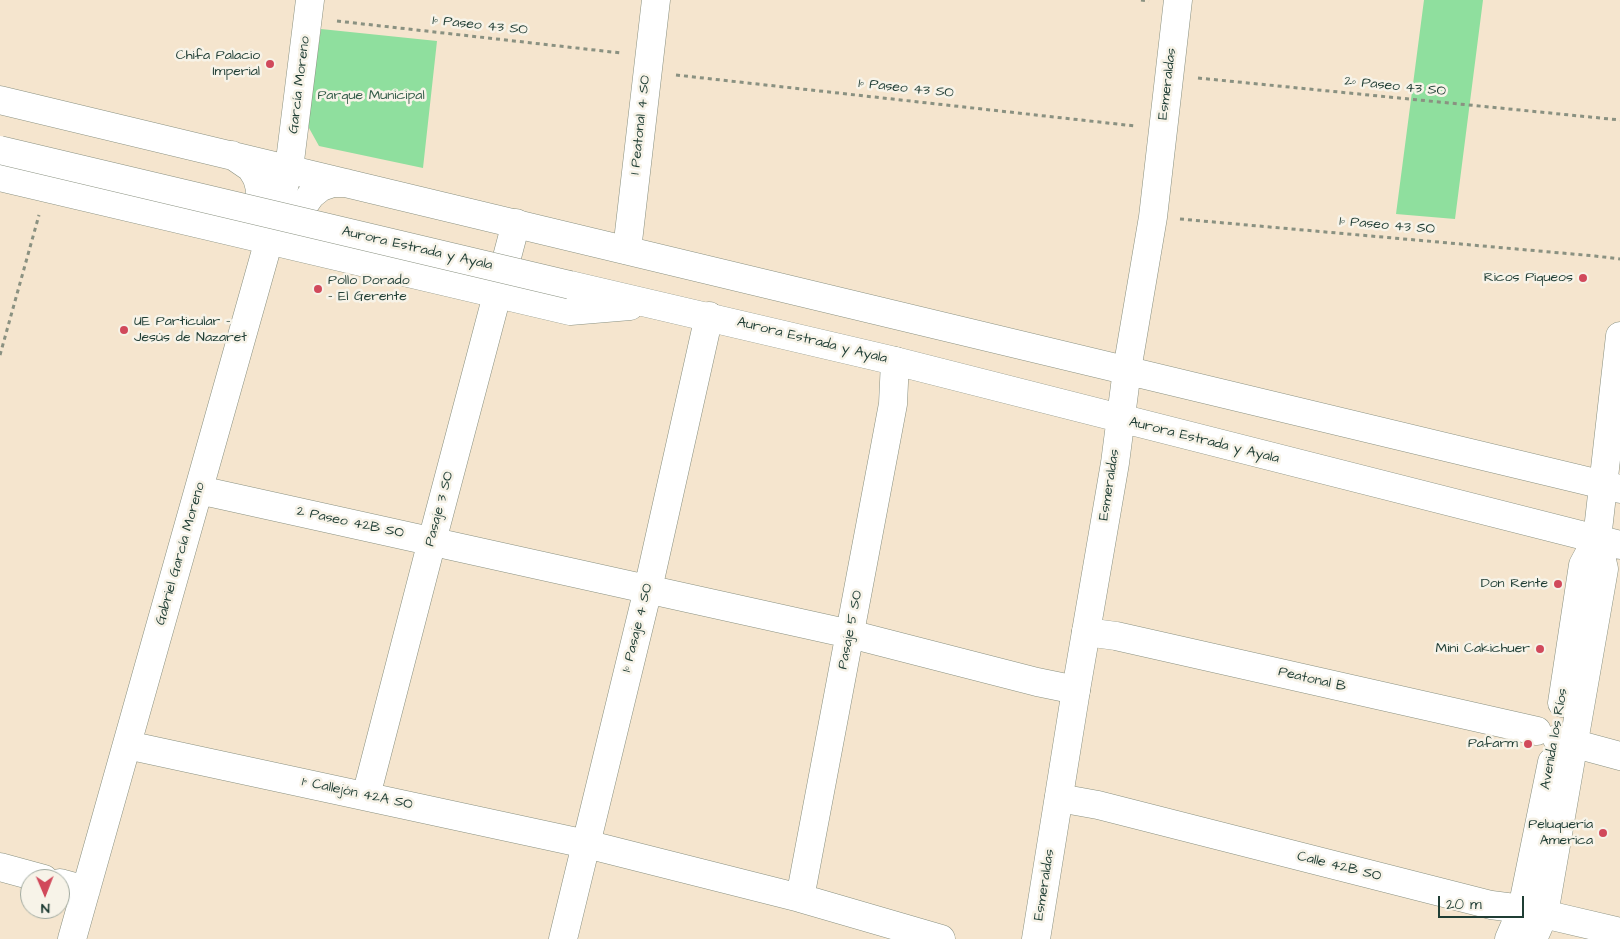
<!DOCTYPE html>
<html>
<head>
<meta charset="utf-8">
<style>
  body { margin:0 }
  #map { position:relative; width:1620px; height:939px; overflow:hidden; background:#f5e5ce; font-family:"Architects Daughter",sans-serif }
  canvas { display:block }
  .north { position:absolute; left:20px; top:869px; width:50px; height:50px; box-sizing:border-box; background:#f7f3e8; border:1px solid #a1aaa0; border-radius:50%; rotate:179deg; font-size:14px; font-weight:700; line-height:20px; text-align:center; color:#1f3d34 }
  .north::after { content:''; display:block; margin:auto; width:18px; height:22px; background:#d1495b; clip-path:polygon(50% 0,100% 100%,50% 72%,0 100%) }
  .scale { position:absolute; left:1438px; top:896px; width:86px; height:22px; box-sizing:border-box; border:2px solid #1f3d34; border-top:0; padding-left:6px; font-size:15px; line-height:18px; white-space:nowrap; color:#1f3d34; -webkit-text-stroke:4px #f7f3e8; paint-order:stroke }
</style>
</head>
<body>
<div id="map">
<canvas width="1620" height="939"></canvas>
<div class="north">N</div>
<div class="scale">20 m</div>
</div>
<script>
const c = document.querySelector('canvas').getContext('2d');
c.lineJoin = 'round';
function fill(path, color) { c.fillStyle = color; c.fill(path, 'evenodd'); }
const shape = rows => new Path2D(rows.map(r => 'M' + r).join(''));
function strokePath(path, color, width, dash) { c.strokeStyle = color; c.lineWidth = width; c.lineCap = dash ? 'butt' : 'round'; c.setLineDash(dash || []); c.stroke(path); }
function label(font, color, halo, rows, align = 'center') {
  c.font = font + ' "Architects Daughter",sans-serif'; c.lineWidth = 5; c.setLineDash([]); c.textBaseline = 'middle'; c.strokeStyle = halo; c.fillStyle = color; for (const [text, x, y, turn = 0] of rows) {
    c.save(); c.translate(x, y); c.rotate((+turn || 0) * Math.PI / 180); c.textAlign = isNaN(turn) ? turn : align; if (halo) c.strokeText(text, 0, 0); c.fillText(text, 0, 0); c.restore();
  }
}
fill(shape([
  [1424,0,1483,0,1455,219,1396,214],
  [321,29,437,41,423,168,319,146,309,128,308,116]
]), '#8fdf9e');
const street = shape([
  [627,250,656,0],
  [199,490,850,634,1037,682,1076,690],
  [1086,632,1116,636,1537,731],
  [1557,739,1620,756],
  [127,745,586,844,800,898,941,939],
  [366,796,432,541,516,223],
  [1059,798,1098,805,1491,905,1522,909,1620,932],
  [0,867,44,879],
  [60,883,86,890],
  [800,898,893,404,895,361],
  [72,939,289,169,310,0],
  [563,939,648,589,709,316]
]);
const secondary = shape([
  [0,100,1620,489],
  [232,155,251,168,257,178,260,189,259,200,255,210,248,219,238,225],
  [0,177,570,311,630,306],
  [311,242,303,229,302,218,304,205,311,195,321,187,333,183,346,183],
  [570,285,895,361,1620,545],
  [1562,703,1583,565,1597,539],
  [1036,939,1076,690,1115,463,1127,370,1153,217,1178,0],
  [1509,939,1522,909,1552,762],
  [1533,939,1544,914,1604,569,1597,539,1620,336]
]);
strokePath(street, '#8a9181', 29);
strokePath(secondary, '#8a9181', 29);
strokePath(shape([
  [1141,0,1149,1],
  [337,21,621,53],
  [676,75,1135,126],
  [1198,78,1620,120],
  [1180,219,1595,256,1620,259],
  [0,355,39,215]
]), '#8a9181', 3, [4, 4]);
strokePath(street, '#fff', 28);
strokePath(secondary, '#fff', 28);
const secondaryBridge = shape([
  [0,150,570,285]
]);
strokePath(secondaryBridge, '#8a9181', 29, []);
strokePath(secondaryBridge, '#fff', 28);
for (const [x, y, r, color] of [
  [270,64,5,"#d1495b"],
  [1583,278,5,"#d1495b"],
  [318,289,5,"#d1495b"],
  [124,330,5,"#d1495b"],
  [1558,584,5,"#d1495b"],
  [1540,649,5,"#d1495b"],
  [1528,744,5,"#d1495b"],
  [1603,833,5,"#d1495b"]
]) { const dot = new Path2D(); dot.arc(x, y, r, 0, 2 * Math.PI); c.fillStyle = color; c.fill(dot); strokePath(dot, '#f7f3e8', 2); }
label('14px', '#1f3d34', '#f7f3e8', [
  ["1º Paseo 43 SO",480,26,6],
  ["Esmeraldas",1168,84,-83],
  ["García Moreno",300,85,-83],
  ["2º Paseo 43 SO",1395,87,6],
  ["1º Paseo 43 SO",906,89,6],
  ["1 Peatonal 4 SO",641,125,-84],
  ["1º Paseo 43 SO",1387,226,5],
  ["Aurora Estrada y Ayala",417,249,13],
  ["Aurora Estrada y Ayala",812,341,14],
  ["Aurora Estrada y Ayala",1204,441,14],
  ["Esmeraldas",1110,485,-81],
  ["Pasaje 3 SO",440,509,-75],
  ["2 Paseo 42B SO",350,523,12],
  ["Gabriel García Moreno",181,554,-74],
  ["1º Pasaje 4 SO",638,628,-76],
  ["Pasaje 5 SO",851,630,-79],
  ["Peatonal B",1312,680,13],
  ["Avenida los Ríos",1555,739,-80],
  ["1° Callejón 42A SO",357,794,12],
  ["Calle 42B SO",1339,867,14],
  ["Esmeraldas",1045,885,-81]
]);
label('14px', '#1f3d34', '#f7f3e8', [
  ["Chifa Palacio",260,56],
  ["Imperial",260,72],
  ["Ricos Piqueos",1573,278],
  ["Pollo Dorado",328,281,"left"],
  ["- El Gerente",328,297,"left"],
  ["UE Particular -",134,322,"left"],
  ["Jesús de Nazaret",134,338,"left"],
  ["Don Rente",1548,584],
  ["Mini Cakichuer",1530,649],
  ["Pafarm",1518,744],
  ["Peluquería",1593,825],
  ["America",1593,841]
], 'right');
label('14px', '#355d49', '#f7f3e8', [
  ["Parque Municipal",371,96]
]);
</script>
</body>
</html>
